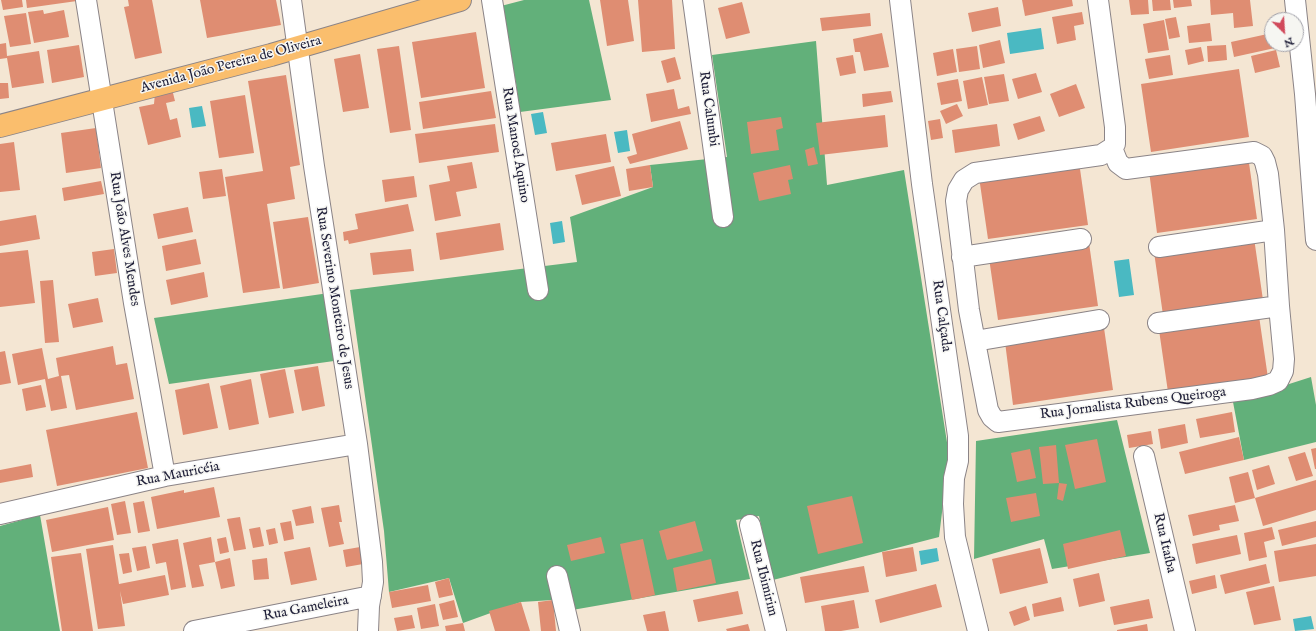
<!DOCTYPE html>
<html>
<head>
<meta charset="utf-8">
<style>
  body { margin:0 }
  #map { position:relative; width:1316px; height:631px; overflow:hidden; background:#f4e6d3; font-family:"IM FELL English",serif }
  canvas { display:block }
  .north { position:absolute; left:1264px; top:12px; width:40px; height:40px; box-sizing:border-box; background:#f6f6f2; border:1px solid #a1a1a9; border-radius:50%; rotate:155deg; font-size:11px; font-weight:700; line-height:16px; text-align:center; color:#22223b }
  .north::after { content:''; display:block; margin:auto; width:14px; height:18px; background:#d1495b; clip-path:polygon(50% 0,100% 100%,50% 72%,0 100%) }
</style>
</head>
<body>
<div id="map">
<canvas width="1316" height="631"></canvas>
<div class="north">N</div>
</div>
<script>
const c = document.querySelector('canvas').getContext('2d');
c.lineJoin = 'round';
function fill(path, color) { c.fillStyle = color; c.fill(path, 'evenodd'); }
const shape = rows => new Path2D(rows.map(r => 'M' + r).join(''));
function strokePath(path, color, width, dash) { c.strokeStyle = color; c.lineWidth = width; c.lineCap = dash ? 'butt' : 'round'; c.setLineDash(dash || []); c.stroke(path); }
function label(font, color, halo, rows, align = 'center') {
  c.font = font + ' "IM FELL English",serif'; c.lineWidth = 3; c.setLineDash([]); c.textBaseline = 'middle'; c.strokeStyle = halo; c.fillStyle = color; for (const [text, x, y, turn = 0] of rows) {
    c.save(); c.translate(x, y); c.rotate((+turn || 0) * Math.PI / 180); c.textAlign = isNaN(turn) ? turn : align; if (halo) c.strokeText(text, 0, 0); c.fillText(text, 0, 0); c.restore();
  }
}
fill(shape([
  [524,0,589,0,611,100,520,112,516,83,501,6],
  [816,41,827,185,904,170,949,455,939,537,773,580,759,516,736,520,750,579,555,613,553,600,521,602,463,623,449,578,389,592,384,531,350,290,577,262,570,217,653,187,650,165,727,157,712,55],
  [329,293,334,361,169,384,154,318],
  [1311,377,1316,405,1316,442,1244,460,1233,402],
  [1117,420,1150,553,1052,569,1044,539,974,559,976,441],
  [40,515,60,631,0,631,0,526]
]), '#62b07a');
fill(shape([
  [1041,28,1044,49,1010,54,1007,33],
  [202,106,206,126,192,128,189,108],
  [543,112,547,133,535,135,531,114],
  [627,130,630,151,618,153,614,132],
  [562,221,565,242,553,244,550,223],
  [1129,259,1134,295,1119,297,1114,261],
  [937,548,939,561,921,565,919,551],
  [1311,616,1314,629,1295,631,1293,619]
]), '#4ab9c2');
fill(shape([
  [1,0,22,0,23,7,3,10],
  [26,0,77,0,77,1,27,8],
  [128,0,152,0,162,53,135,59,124,7,129,6],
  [200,0,276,0,281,25,207,38],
  [600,0,628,0,634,41,607,46],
  [638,0,672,0,675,49,642,52],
  [1022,0,1072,0,1073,6,1025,16],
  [1129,0,1148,0,1149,14,1131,15],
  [1152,0,1170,0,1171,10,1153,11],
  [1173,0,1191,0,1192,6,1174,8],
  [1210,0,1250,0,1253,26,1234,28,1233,13,1211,15],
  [742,2,750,33,726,39,718,8],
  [998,7,1001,26,972,32,968,13],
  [43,10,44,14,64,10,69,37,34,43,28,12],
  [1082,12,1084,24,1074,26,1076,40,1057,44,1052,17],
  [26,13,31,44,10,47,4,16],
  [870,13,871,26,822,31,820,18],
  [1176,17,1180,37,1169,39,1165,19],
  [1164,20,1169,50,1148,53,1143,24],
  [1210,23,1212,41,1189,43,1187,26],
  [476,32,485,88,421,98,412,42],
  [882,33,889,67,864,71,860,52,855,52,853,39],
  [1272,33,1272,44,1274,44,1275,48,1234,57,1231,42],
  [1000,40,1005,63,983,68,979,45],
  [6,43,7,56,39,51,44,83,12,88,7,58,0,59,0,44],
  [79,45,84,77,52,83,47,50],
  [1226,45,1227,60,1208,62,1207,46],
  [399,46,411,130,390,133,377,49],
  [977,46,980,69,959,72,956,49],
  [1201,47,1204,61,1188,65,1185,50],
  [953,49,957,72,937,76,933,53],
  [1276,50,1280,67,1255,73,1251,56],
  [360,54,369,108,343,112,334,59],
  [853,55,856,73,840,76,836,58],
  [1170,55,1173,75,1149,79,1145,59],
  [675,57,681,79,667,83,661,61],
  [1239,69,1249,137,1151,152,1141,84],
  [1036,73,1042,92,1018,99,1012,79],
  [1004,74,1009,101,989,104,984,77],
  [286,75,300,165,290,167,295,199,267,204,280,288,243,293,225,177,263,171,248,81],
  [982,77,988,105,968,109,963,81],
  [958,79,962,101,941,105,937,83],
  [0,83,8,83,9,98,0,99],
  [1076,84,1085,108,1059,117,1050,94],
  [172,89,175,101,166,103,170,120,177,118,181,137,148,145,139,107,154,104,155,93],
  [674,89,678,109,689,106,691,114,651,122,646,94],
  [491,91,496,118,423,129,419,102],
  [891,91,893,102,863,107,862,94],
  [245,95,254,153,219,158,210,101],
  [957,104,963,116,946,124,940,111],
  [885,115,888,147,820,155,816,123],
  [1040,116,1045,131,1018,140,1013,124],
  [781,117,783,128,776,130,779,150,751,154,747,122],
  [940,119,943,138,931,140,928,121],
  [680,121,688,149,630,164,627,157,637,154,632,134],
  [495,124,499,152,419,163,415,134],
  [997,124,1000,146,955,153,952,130],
  [96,128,101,168,66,173,61,133],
  [606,134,611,162,556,171,551,143],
  [14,142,20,190,0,192,0,144],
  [814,147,818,164,808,166,805,150],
  [1248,156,1257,219,1157,233,1149,171],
  [472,162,477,188,456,192,461,216,435,221,429,185,450,181,447,166],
  [1079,162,1088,225,988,239,979,177],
  [650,165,653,187,629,191,626,169],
  [790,165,793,179,788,180,791,194,759,201,753,173],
  [614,166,621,196,582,205,575,175],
  [222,169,226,196,203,199,199,172],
  [414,176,417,197,385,202,382,180],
  [101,181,104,194,64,201,62,188],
  [408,204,414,231,349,244,348,240,344,241,343,232,358,229,355,214],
  [188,207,193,232,158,239,153,214],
  [36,215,40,239,0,246,0,221],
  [308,217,319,283,283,289,273,222],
  [500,223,504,250,440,260,436,233],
  [1254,238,1263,300,1163,315,1154,252],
  [196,239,201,264,166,271,162,246],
  [1089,243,1098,306,998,320,989,258],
  [114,249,117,273,95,276,92,252],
  [411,249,414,271,373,275,370,253],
  [28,250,35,303,0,307,0,253],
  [204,272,208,297,171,305,166,280],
  [53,280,59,342,45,343,40,281],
  [98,298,103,322,73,328,68,304],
  [1259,316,1268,378,1168,392,1159,330],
  [1104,328,1113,390,1013,405,1005,342],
  [113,346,116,365,127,363,134,399,76,410,69,375,61,376,67,408,51,411,45,379,18,385,12,354,42,348,48,379,59,376,56,358],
  [5,351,11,383,0,385,0,352],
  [318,366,325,406,302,411,294,370],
  [285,369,294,413,269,418,260,374],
  [251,379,259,424,229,430,220,386],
  [209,383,218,428,183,435,175,390],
  [41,385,46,407,26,411,22,389],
  [137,412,148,468,57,486,46,430],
  [1232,412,1235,432,1200,438,1196,419],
  [1185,424,1188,443,1161,449,1158,429],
  [1151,431,1153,444,1129,448,1127,435],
  [1239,437,1244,460,1185,474,1179,452],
  [1097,439,1106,482,1075,489,1065,445],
  [1056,445,1059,483,1067,484,1063,501,1057,499,1059,483,1043,484,1039,447],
  [1316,448,1316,469,1315,469,1311,449],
  [1030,449,1036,478,1017,482,1011,453],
  [1305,452,1313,476,1296,481,1288,457],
  [31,464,33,477,0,483,0,470],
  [1269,465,1275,484,1257,490,1252,470],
  [1248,472,1255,498,1235,503,1229,477],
  [1316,480,1316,510,1263,526,1255,498],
  [214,487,220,517,157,529,151,497,184,490,184,493],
  [1036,493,1040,516,1011,522,1006,498],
  [852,496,863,543,818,554,807,506],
  [125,501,131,533,117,535,111,504],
  [144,501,150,531,138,533,133,503],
  [339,505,342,522,339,522,344,544,329,547,321,508],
  [1235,505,1239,521,1219,525,1220,530,1193,536,1188,515],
  [311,506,314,523,296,526,292,510],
  [108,507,114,540,52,552,46,520],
  [240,517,246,549,234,551,227,519],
  [291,521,294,539,284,541,280,523],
  [695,521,703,551,667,560,659,531],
  [1316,521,1316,537,1282,546,1278,530],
  [260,527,264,546,253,548,249,529],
  [1272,527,1275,539,1264,542,1267,557,1249,561,1244,533],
  [275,528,278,543,269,545,266,530],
  [1120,530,1126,556,1068,569,1063,544],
  [1237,535,1241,554,1196,564,1192,544],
  [211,537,215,562,199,565,204,586,192,588,183,543],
  [226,537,229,552,220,554,217,539],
  [601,537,605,553,571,561,567,545],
  [178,539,186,587,171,590,166,562,156,564,152,544],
  [643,539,655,595,632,600,620,544],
  [1316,544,1316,576,1279,582,1274,551],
  [113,545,119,584,165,575,169,595,123,604,120,591,125,626,98,629,86,549],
  [146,546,150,568,137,571,132,548],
  [310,547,317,580,291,585,284,552],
  [360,547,363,564,346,567,343,550],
  [913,547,917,571,886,577,882,552],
  [1040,548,1048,583,1000,594,992,559],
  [81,553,93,631,62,631,51,557],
  [129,553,132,572,123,574,119,554],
  [230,558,235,586,221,589,215,562],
  [267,558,269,579,254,580,252,560],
  [711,559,716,583,677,591,673,568],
  [1266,564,1270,583,1225,594,1220,575],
  [864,566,869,592,805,603,800,577],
  [1099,573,1105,601,1079,607,1073,579],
  [1215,575,1217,588,1192,594,1189,581],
  [449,578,453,595,439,598,435,582],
  [936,584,942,607,880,623,875,600],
  [428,585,431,601,392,608,389,592],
  [1274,586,1281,620,1254,625,1246,592],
  [738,591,743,614,698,622,693,600],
  [1061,597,1064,611,1034,617,1032,604],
  [1149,599,1153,618,1114,625,1110,607],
  [454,600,458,617,443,620,439,604],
  [553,600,556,631,541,631,538,602],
  [854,600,859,628,841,631,825,631,821,606],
  [521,602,530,631,495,631,489,611],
  [435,604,439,626,421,629,417,608],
  [1026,606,1030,620,1014,626,1009,612],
  [665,611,669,631,647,631,643,615],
  [412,615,415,628,397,631,394,618],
  [463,623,465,631,446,631,445,626],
  [748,624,750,631,727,631,726,629],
  [1147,624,1148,631,1117,631,1117,630]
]), '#df8d72');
const minor = shape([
  [86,0,134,303,165,476],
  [291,0,314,166,357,444,372,562,373,582,369,606,368,631],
  [492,0,538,290],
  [693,0,723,217],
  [900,0,922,184,958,436,958,461,954,478,953,504,955,537,978,631],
  [1098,0,1115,127,1115,144,1112,148,1101,155,975,173,964,180,958,190,956,201,969,310,988,410,992,417,998,422,1252,389,1269,385,1278,381,1283,371,1284,359,1279,306,1274,230,1268,174,1265,162,1262,156,1254,152,1126,169,1118,163,1112,148],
  [1295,0,1305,94,1316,240],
  [1159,247,1274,230],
  [962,257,1081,239],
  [1158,323,1279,306],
  [975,341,1099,320],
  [1144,456,1185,631],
  [0,514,165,476,357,444],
  [750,525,776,631],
  [557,576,570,631],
  [194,631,371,596]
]);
const major = shape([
  [0,126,271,55,460,0]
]);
strokePath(minor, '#8b8487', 22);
strokePath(major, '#8b8487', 24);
strokePath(minor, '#fff', 20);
strokePath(major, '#fabe6d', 22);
label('14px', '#22223b', '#f6f6f2', [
  ["Avenida João Pereira de Oliveira",231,65,-15],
  ["Rua Calumbi",708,109,82],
  ["Rua Manoel Aquino",515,145,81],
  ["Rua João Alves Mendes",124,239,81],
  ["Rua Severino Monteiro de Jesus",334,298,81],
  ["Rua Calçada",941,316,82],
  ["Rua Jornalista Rubens Queiroga",1133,404,-7],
  ["Rua Mauricéia",178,475,-11],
  ["Rua Itaíba",1164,543,77],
  ["Rua Ibimirim",763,578,76],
  ["Rua Gameleira",306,609,-11]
]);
</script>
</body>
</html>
